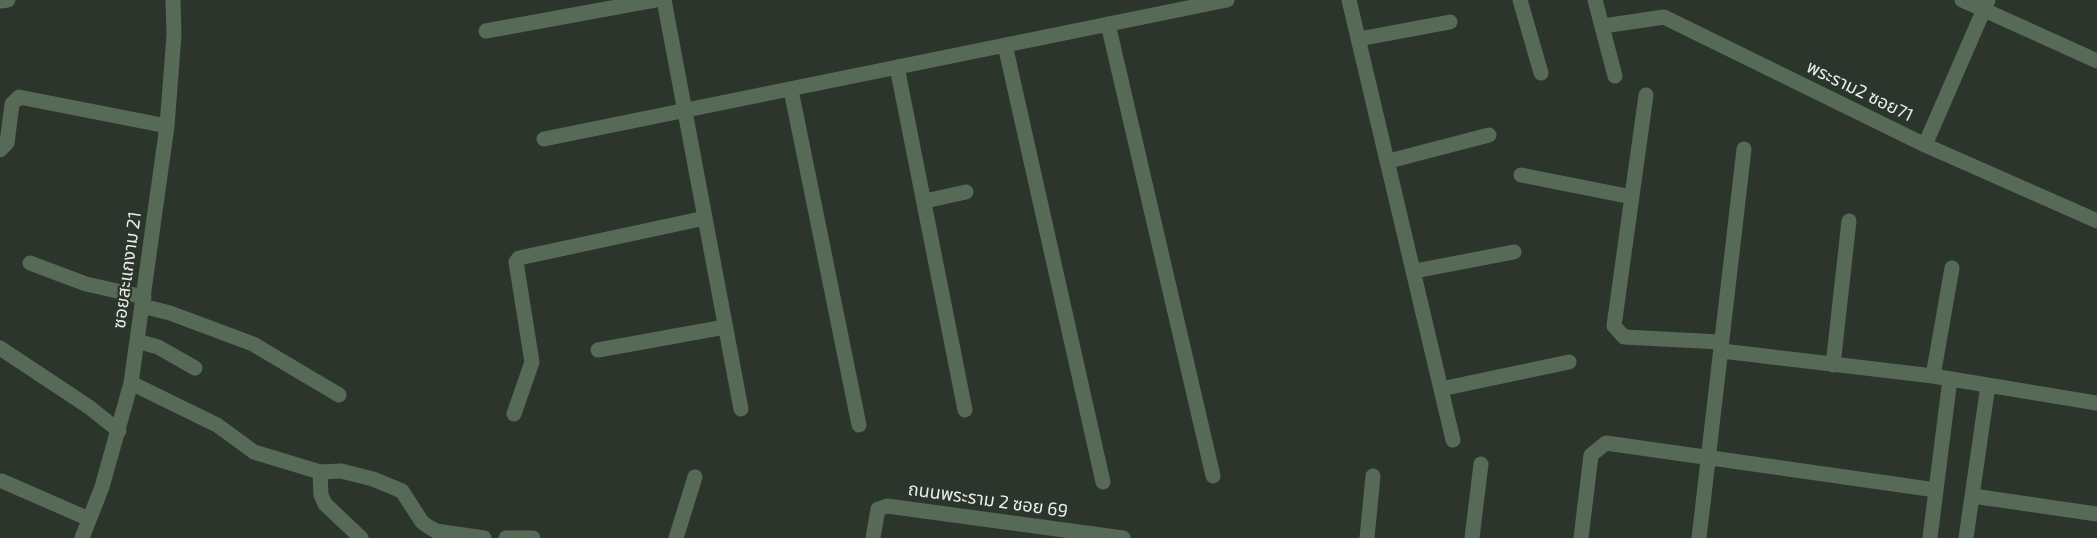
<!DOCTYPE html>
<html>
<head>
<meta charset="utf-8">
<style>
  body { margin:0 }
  canvas { display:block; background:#2c352c }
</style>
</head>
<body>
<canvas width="2097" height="538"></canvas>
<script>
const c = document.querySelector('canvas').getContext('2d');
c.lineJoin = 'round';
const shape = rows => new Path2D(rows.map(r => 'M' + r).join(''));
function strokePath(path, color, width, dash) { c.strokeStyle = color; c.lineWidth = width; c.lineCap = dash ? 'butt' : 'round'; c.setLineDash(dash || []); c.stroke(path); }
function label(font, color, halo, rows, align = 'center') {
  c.font = font + ' "Exo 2","Noto Sans Thai",sans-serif'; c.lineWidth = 4.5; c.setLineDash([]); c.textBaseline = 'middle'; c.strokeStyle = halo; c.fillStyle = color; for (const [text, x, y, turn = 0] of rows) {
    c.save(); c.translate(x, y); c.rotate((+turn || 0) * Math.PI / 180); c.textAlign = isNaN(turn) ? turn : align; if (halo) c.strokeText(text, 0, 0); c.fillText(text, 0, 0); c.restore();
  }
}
strokePath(shape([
  [664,0,741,409],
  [1349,0,1453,440],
  [1520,0,1541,73],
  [1595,0,1615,76],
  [1962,0,2097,61],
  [0,1,8,0],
  [1108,24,1213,476],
  [1603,26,1664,17,1925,145,2097,221],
  [486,31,655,0],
  [1359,39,1450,22],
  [1005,45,1103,482],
  [897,67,965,410],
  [791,90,859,425],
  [1646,95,1614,326,1624,337,1720,342],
  [544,139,1227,0],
  [1925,145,1988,0],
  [0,150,7,143,12,104,19,97,167,126],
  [1389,161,1489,135],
  [1521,175,1632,197],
  [925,201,966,192],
  [30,263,86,284,144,297],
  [1415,271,1514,252],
  [142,306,170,313,253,344,339,395],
  [137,341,158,347,195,368],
  [0,348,89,407,119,431],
  [598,350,725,327],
  [1722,351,1933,376,2097,403],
  [1833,365,1849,221],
  [1933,376,1952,268],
  [131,383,217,425,254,452,320,472,341,471,373,479,402,491,422,522,429,527,436,531,484,538],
  [1441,389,1569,362],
  [514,414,532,362,516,262,519,258,705,218],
  [320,472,321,495,325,504,361,538],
  [2,481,89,519],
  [1973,496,2097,514],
  [82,538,102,487,131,383,167,126,174,35,173,0],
  [506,538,533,538],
  [676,538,695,477],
  [873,538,878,509,887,506,1123,538],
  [1367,538,1373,476],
  [1472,538,1481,464],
  [1581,538,1591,455,1606,443,1936,490],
  [1699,538,1744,149],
  [1930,538,1950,379],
  [1966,538,1988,385]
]), '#566a57', 15);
label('18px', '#e7ede7', '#2c352c', [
  ["พระราม2 ซอย71",1860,91,26],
  ["ซอยสะแกงาม 21",127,270,-82],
  ["ถนนพระราม 2 ซอย 69",988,500,8]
]);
</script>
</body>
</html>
